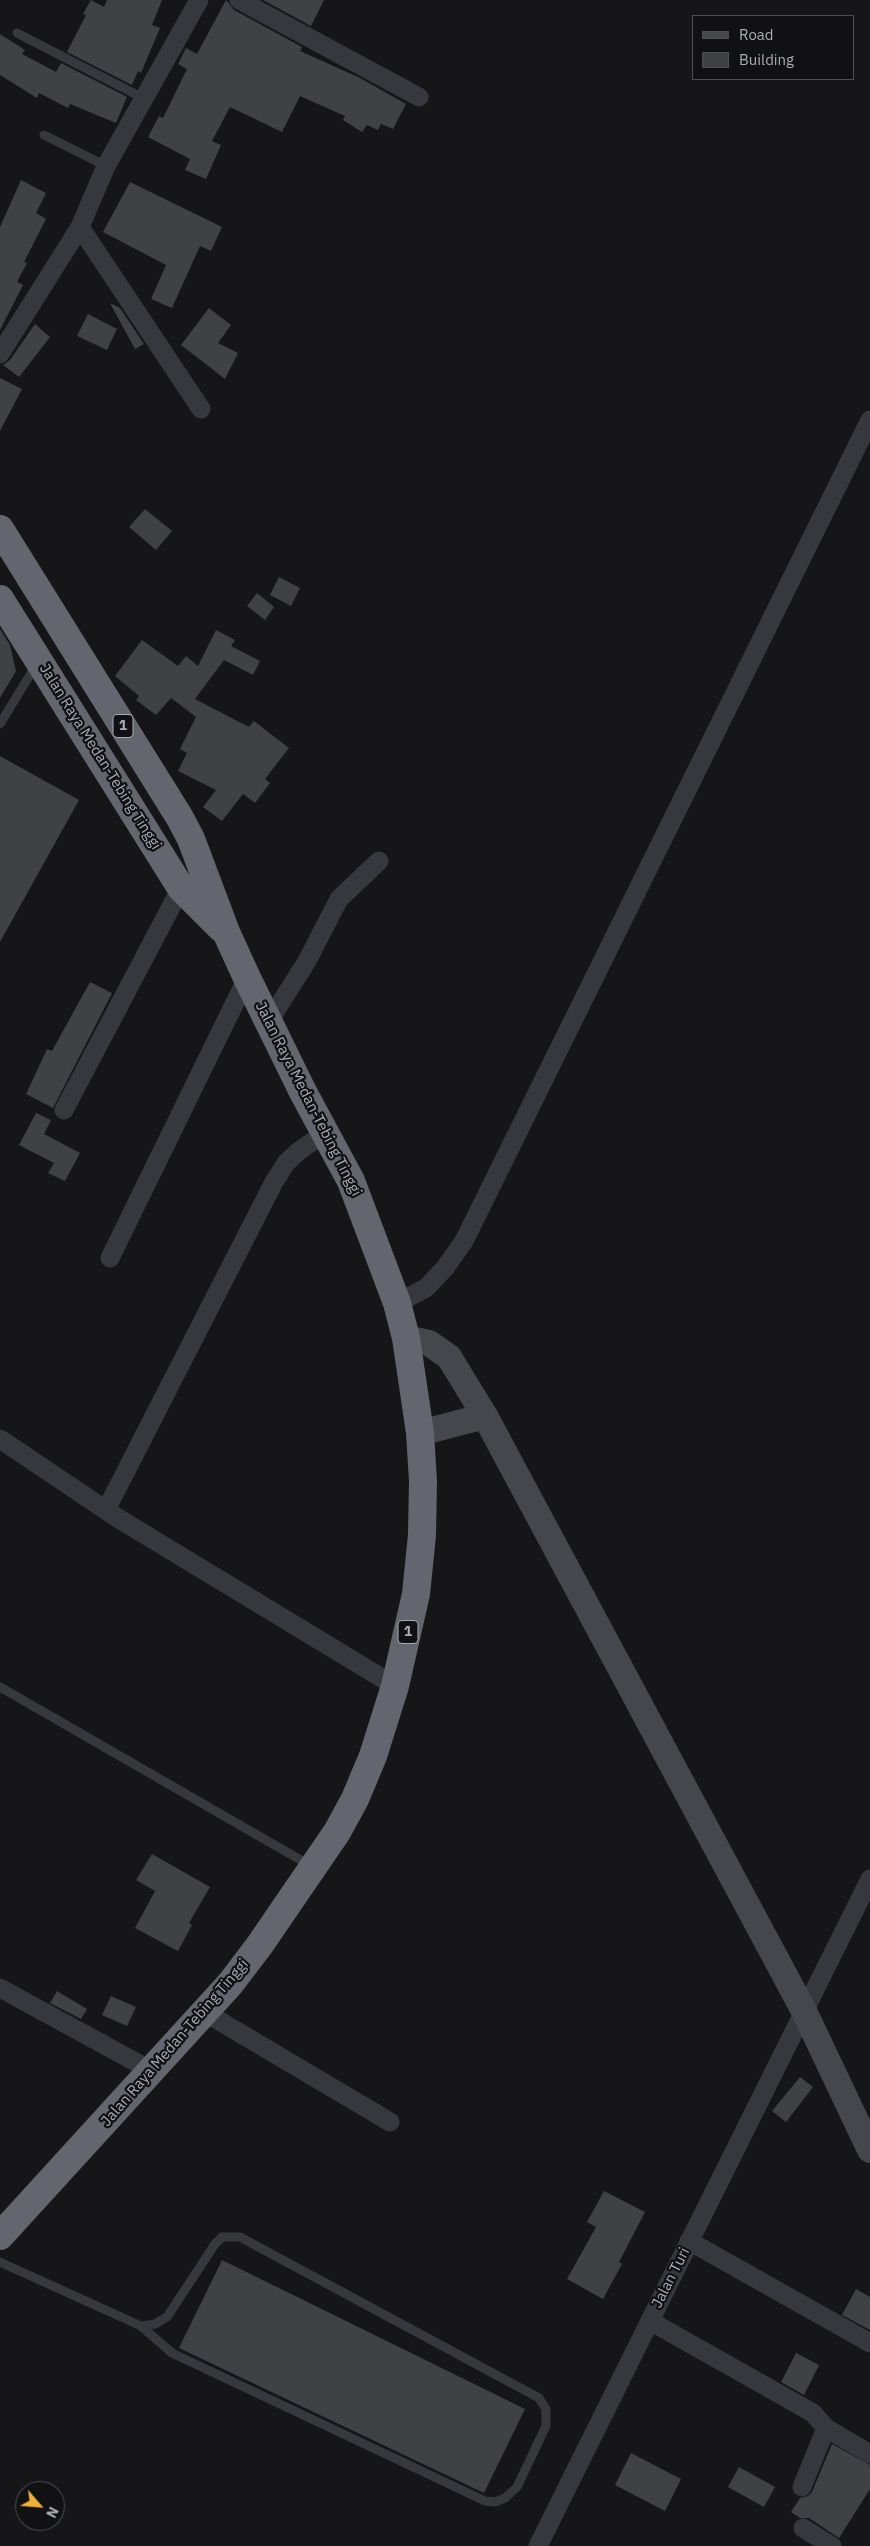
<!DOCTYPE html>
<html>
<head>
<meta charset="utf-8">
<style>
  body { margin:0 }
  #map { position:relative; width:870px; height:2546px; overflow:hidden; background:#161618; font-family:"IBM Plex Sans",sans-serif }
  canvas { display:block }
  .legend { position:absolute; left:692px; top:15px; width:162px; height:65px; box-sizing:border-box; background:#111113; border:1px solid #4d4f55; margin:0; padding:6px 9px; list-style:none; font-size:15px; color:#a8adb8 }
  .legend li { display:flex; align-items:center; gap:10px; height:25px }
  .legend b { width:25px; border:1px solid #4d4f55 }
  .north { position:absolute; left:15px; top:2481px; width:50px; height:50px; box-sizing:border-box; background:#111113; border:1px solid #4d4f55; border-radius:50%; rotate:117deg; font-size:14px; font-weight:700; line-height:20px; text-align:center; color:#a8adb8 }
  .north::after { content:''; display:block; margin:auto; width:18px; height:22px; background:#f2b134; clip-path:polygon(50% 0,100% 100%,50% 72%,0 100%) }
</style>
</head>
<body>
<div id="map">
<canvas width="870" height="2546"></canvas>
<ul class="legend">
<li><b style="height:6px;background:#45474d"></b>Road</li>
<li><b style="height:14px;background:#404145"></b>Building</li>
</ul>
<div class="north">N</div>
</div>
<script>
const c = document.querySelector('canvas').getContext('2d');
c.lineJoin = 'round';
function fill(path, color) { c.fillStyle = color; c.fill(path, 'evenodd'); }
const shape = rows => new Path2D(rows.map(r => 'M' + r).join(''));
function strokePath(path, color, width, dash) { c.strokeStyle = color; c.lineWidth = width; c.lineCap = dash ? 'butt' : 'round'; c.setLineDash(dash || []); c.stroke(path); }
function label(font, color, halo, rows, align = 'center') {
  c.font = font + ' "IBM Plex Sans",sans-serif'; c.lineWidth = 4.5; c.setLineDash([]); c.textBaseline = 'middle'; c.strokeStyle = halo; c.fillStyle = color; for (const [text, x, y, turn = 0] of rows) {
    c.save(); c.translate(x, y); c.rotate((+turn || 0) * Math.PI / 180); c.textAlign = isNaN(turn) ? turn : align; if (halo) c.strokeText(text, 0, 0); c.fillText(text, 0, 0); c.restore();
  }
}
fill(shape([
  [91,0,104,7,107,0,162,0,152,25,160,28,141,73,138,71,132,85,67,52,86,15,83,14],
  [226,0,234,10,302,47,300,51,360,78,406,104,393,129,381,124,378,130,367,125,362,132,343,120,345,116,300,96,282,132,230,107,212,141,221,145,206,179,185,170,190,159,148,137,159,116,163,118,187,69,178,64,186,48,197,54],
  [263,0,324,0,311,26],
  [0,34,25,50,22,54,56,72,61,63,127,97,116,123,70,104,68,108,39,93,37,98,0,75],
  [21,180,46,193,36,213,46,219,24,262,27,263,17,282,23,285,0,330,0,227],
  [130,182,222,227,211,251,200,246,172,308,151,299,166,265,103,232],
  [110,303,120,308,144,344,135,349],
  [209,308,231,325,218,343,238,353,225,379,181,345],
  [88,314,117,329,107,350,77,336],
  [35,324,50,337,19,377,3,365,10,360],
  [0,378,22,389,0,431],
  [145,509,172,531,156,550,129,527],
  [279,577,300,588,291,606,270,595],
  [257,593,274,607,265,620,247,606],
  [0,629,10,645,16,671,0,698],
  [216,630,235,640,231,646,260,661,253,675,224,660,195,699,249,727,254,721,289,748,265,779,270,783,255,803,243,794,222,821,203,807,216,790,178,771,187,753,180,749,196,717,171,698,156,715,136,700,139,696,115,676,142,640,178,666,186,656,198,666],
  [0,756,79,800,0,942],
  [90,982,112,993,53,1108,26,1094,47,1049,52,1051],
  [36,1113,51,1120,44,1134,80,1153,65,1181,48,1173,54,1163,19,1145],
  [152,1854,210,1887,189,1923,192,1925,178,1951,135,1928,155,1891,136,1880],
  [57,1991,87,2009,81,2019,50,2003],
  [111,1996,136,2007,127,2026,102,2015],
  [800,2077,813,2087,786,2122,772,2111],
  [604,2191,645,2212,619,2262,622,2264,603,2299,567,2279,596,2227,587,2222],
  [222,2260,525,2409,484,2493,179,2348],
  [856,2289,870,2297,870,2330,842,2315],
  [796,2353,819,2365,804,2395,781,2382],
  [832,2444,870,2465,870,2489,839,2538,809,2518,800,2518,791,2512,800,2498,808,2496,812,2492],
  [631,2453,681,2479,665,2511,615,2485],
  [739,2467,775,2487,764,2507,728,2487]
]), '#404145');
strokePath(shape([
  [17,33,143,98],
  [44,135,106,166],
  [0,724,36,665],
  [0,1687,311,1866],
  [0,2262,141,2326,155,2324,167,2317,215,2244,222,2237,240,2237,539,2398,546,2409,546,2426,517,2487,505,2498,495,2502,485,2501,172,2353,141,2326]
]), '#37383d', 9);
strokePath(shape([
  [239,0,419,97],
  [80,227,201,409],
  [0,354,80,227,106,166,199,0],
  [269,1021,307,961,339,899,379,861],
  [64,1110,181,888],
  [110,1258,247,978],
  [397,1303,426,1288,445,1268,464,1241,870,420],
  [0,1439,116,1517,395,1686],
  [106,1510,274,1182,286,1163,299,1151,312,1142,328,1135],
  [0,1988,152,2071],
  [206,2013,390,2122],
  [689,2241,870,2343],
  [650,2321,813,2413,826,2428,802,2487],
  [826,2428,870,2454],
  [803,2528,832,2546],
  [538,2546,870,1879]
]), '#37383d', 19);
strokePath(shape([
  [406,1338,429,1343,449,1357,485,1416,804,2011,870,2150],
  [420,1433,485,1416]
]), '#45474d', 26);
strokePath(shape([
  [0,529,180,818,191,839,226,932,247,978,303,1092,351,1181,397,1303,406,1338,420,1433,423,1481,422,1535,416,1594,395,1686,373,1756,355,1799,337,1832,259,1946,230,1984,0,2236],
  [0,599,181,888,221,928]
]), '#63666e', 28);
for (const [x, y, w] of [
  [123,726,20],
  [408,1632,20]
]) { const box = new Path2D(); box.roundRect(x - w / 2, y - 11.5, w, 23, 4); c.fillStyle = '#111113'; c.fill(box); strokePath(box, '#a8adb8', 1); }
label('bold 14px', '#a8adb8', null, [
  ["1",123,726],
  ["1",408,1632]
]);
label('15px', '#a8adb8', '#111113', [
  ["Jalan Raya Medan-Tebing Tinggi",100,757,58],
  ["Jalan Raya Medan-Tebing Tinggi",308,1099,63],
  ["Jalan Raya Medan-Tebing Tinggi",175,2043,-49],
  ["Jalan Turi",671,2278,-63]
]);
</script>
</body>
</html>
